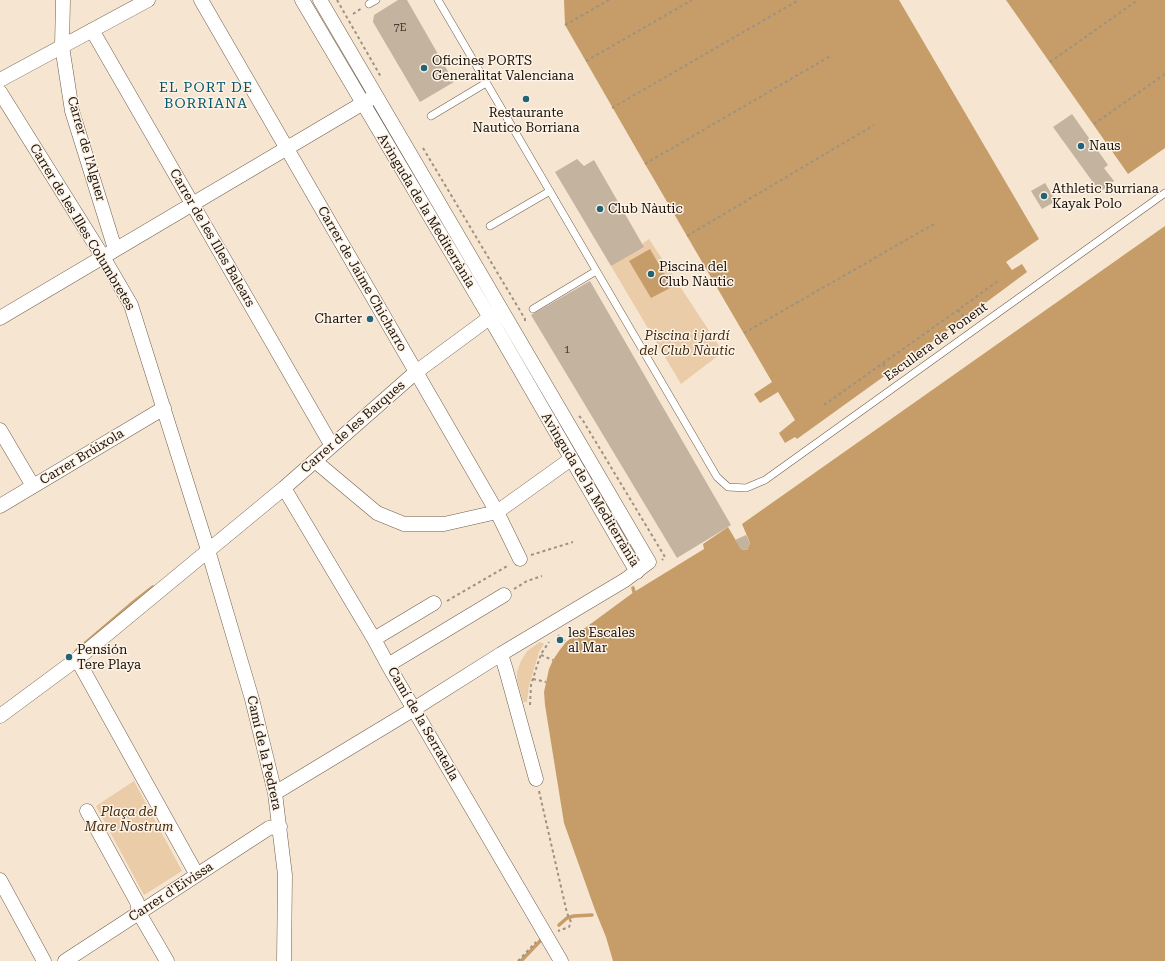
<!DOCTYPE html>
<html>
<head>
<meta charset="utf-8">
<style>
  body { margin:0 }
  canvas { display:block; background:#f6e5d0 }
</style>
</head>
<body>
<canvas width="1165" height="961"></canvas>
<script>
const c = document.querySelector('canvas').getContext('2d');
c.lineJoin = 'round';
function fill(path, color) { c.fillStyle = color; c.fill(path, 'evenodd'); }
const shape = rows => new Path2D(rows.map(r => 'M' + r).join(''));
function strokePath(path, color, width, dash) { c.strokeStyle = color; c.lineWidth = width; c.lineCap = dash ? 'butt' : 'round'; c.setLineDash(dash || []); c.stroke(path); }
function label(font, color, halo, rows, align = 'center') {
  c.font = font + ' "Roboto Serif",serif'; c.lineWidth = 3; c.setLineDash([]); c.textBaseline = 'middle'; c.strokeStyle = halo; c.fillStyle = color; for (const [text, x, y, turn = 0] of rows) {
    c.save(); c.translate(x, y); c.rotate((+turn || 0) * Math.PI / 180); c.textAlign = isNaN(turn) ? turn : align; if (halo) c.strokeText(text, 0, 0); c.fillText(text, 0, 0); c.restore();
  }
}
fill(shape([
  [649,239,723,352,681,384,611,266],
  [540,642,544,644,539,652,529,686,527,702,523,702,517,679,517,672,521,661,527,651],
  [134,781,182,871,144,895,96,806]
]), '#eacca8');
fill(shape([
  [564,0,899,0,1039,239,1006,262,1012,270,1022,264,1027,272,965,318,797,439,795,437,785,443,779,433,795,420,778,392,760,403,754,394,772,382,645,164,565,25],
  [1006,0,1165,0,1165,148,1128,174],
  [1165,226,1165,961,613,961,606,937,595,910,564,823,545,705,544,692,549,669,553,660,559,651,566,642,634,592,704,549,703,544,728,527,741,549,747,550,750,543,742,524],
  [650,249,672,287,651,298,629,261]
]), '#c69d68');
strokePath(shape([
  [633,588,634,592],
  [76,651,130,605,153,587],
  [559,925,567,918,574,916,592,915],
  [521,961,541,940]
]), '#c69d68', 3.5);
fill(shape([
  [398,0,407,0,454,82,420,102,373,22,374,15],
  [1072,114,1108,165,1104,168,1114,181,1100,192,1053,127],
  [577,159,584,166,594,160,644,247,611,266,555,172],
  [1045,183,1056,201,1042,209,1031,191],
  [590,281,731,525,677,558,531,315],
  [746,535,750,543,747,550,741,549,735,540]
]), '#c4b39e');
const lane = shape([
  [438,0,717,477,728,487,746,488,765,480,1165,193],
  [369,4,376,0],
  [431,116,486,83],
  [490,226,550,191],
  [533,309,596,271]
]);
const street = shape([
  [63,0,62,46,72,111,115,249],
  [201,0,497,512,520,559],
  [302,0,490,318,637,572],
  [92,30,332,446],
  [0,80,148,0],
  [0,92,103,257,131,305,208,550,252,699,275,793,285,875,284,961],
  [0,318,370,99],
  [0,430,33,486],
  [315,461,377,513,404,524,444,524,497,512,571,459],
  [284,488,374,639,388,665,561,961],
  [0,506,164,408],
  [374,639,434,603],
  [501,654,506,670,536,779],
  [77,659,197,875],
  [388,665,504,595],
  [0,716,77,659,284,488,416,372,496,313],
  [275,793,414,709,501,654,625,580,649,562,320,0],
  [87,811,137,902,139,913,167,961],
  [0,880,44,961],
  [65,961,269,828,280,827]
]);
strokePath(lane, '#6f604d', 8);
strokePath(street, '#6f604d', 15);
strokePath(shape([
  [337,0,381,77],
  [353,14,362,8],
  [565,25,609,0],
  [586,61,692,0],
  [1050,62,1138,0],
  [612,108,799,0],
  [1094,124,1165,74],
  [423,148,525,319,525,323],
  [645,164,832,55],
  [687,236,874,125],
  [958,310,965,318],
  [744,333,934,224],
  [883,364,889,373],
  [824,405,958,310,999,280],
  [579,416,582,419,665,557,662,560],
  [531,555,573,542],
  [514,589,527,581,542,576],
  [447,601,509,565],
  [558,635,566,642],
  [541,655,553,660],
  [533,679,546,682],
  [530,705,531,685,536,669,541,654,549,642],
  [539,791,567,913,571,922,569,927,558,931],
  [518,961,536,942]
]), '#9e9282', 2, [3, 3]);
strokePath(lane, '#fff', 7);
strokePath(street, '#fff', 14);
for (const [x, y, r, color] of [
  [424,68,4,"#236378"],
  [526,99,4,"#236378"],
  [1081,146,4,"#236378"],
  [1044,196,4,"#236378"],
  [600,209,4,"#236378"],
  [651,274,4,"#236378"],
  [370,319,4,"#236378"],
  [560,640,4,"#236378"],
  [69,657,4,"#236378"]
]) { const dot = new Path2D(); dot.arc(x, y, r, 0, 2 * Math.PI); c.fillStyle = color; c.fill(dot); strokePath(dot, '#fef3e6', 1.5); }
label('11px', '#443b30', null, [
  ["7E",400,28],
  ["1",567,350]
]);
label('13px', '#19130c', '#fef3e6', [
  ["Oficines PORTS",432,61],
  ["Generalitat Valenciana",432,76],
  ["Restaurante",526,113,"center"],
  ["Nautico Borriana",526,128,"center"],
  ["Naus",1089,146],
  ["Athletic Burriana",1052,189],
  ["Kayak Polo",1052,204],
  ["Club Nàutic",608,209],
  ["Piscina del",659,267],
  ["Club Nàutic",659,282],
  ["Charter",362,319,"right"],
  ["les Escales",568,633],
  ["al Mar",568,648],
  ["Pensión",77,650],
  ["Tere Playa",77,665]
], 'left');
label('13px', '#19130c', '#fef3e6', [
  ["Carrer de l'Alguer",86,149,74],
  ["Avinguda de la Mediterrània",426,211,59],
  ["Carrer de les Illes Columbretes",82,227,59],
  ["Carrer de les Illes Balears",212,238,60],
  ["Carrer de Jaime Chicharro",362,279,60],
  ["Escullera de Ponent",936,342,-36],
  ["Carrer de les Barques",353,427,-41],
  ["Carrer Brúixola",82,457,-31],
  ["Avinguda de la Mediterrània",590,490,59],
  ["Camí de la Serratella",423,724,60],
  ["Camí de la Pedrera",264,753,77],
  ["Carrer d'Eivissa",171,892,-33]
]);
label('italic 13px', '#3d2b12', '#fef3e6', [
  ["Piscina i jardí",687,336],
  ["del Club Nàutic",687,351],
  ["Plaça del",129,812],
  ["Mare Nostrum",129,827]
]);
c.letterSpacing = '1px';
label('14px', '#00586e', '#fef3e6', [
  ["EL PORT DE",206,88],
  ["BORRIANA",206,104]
]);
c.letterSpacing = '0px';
</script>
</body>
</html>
